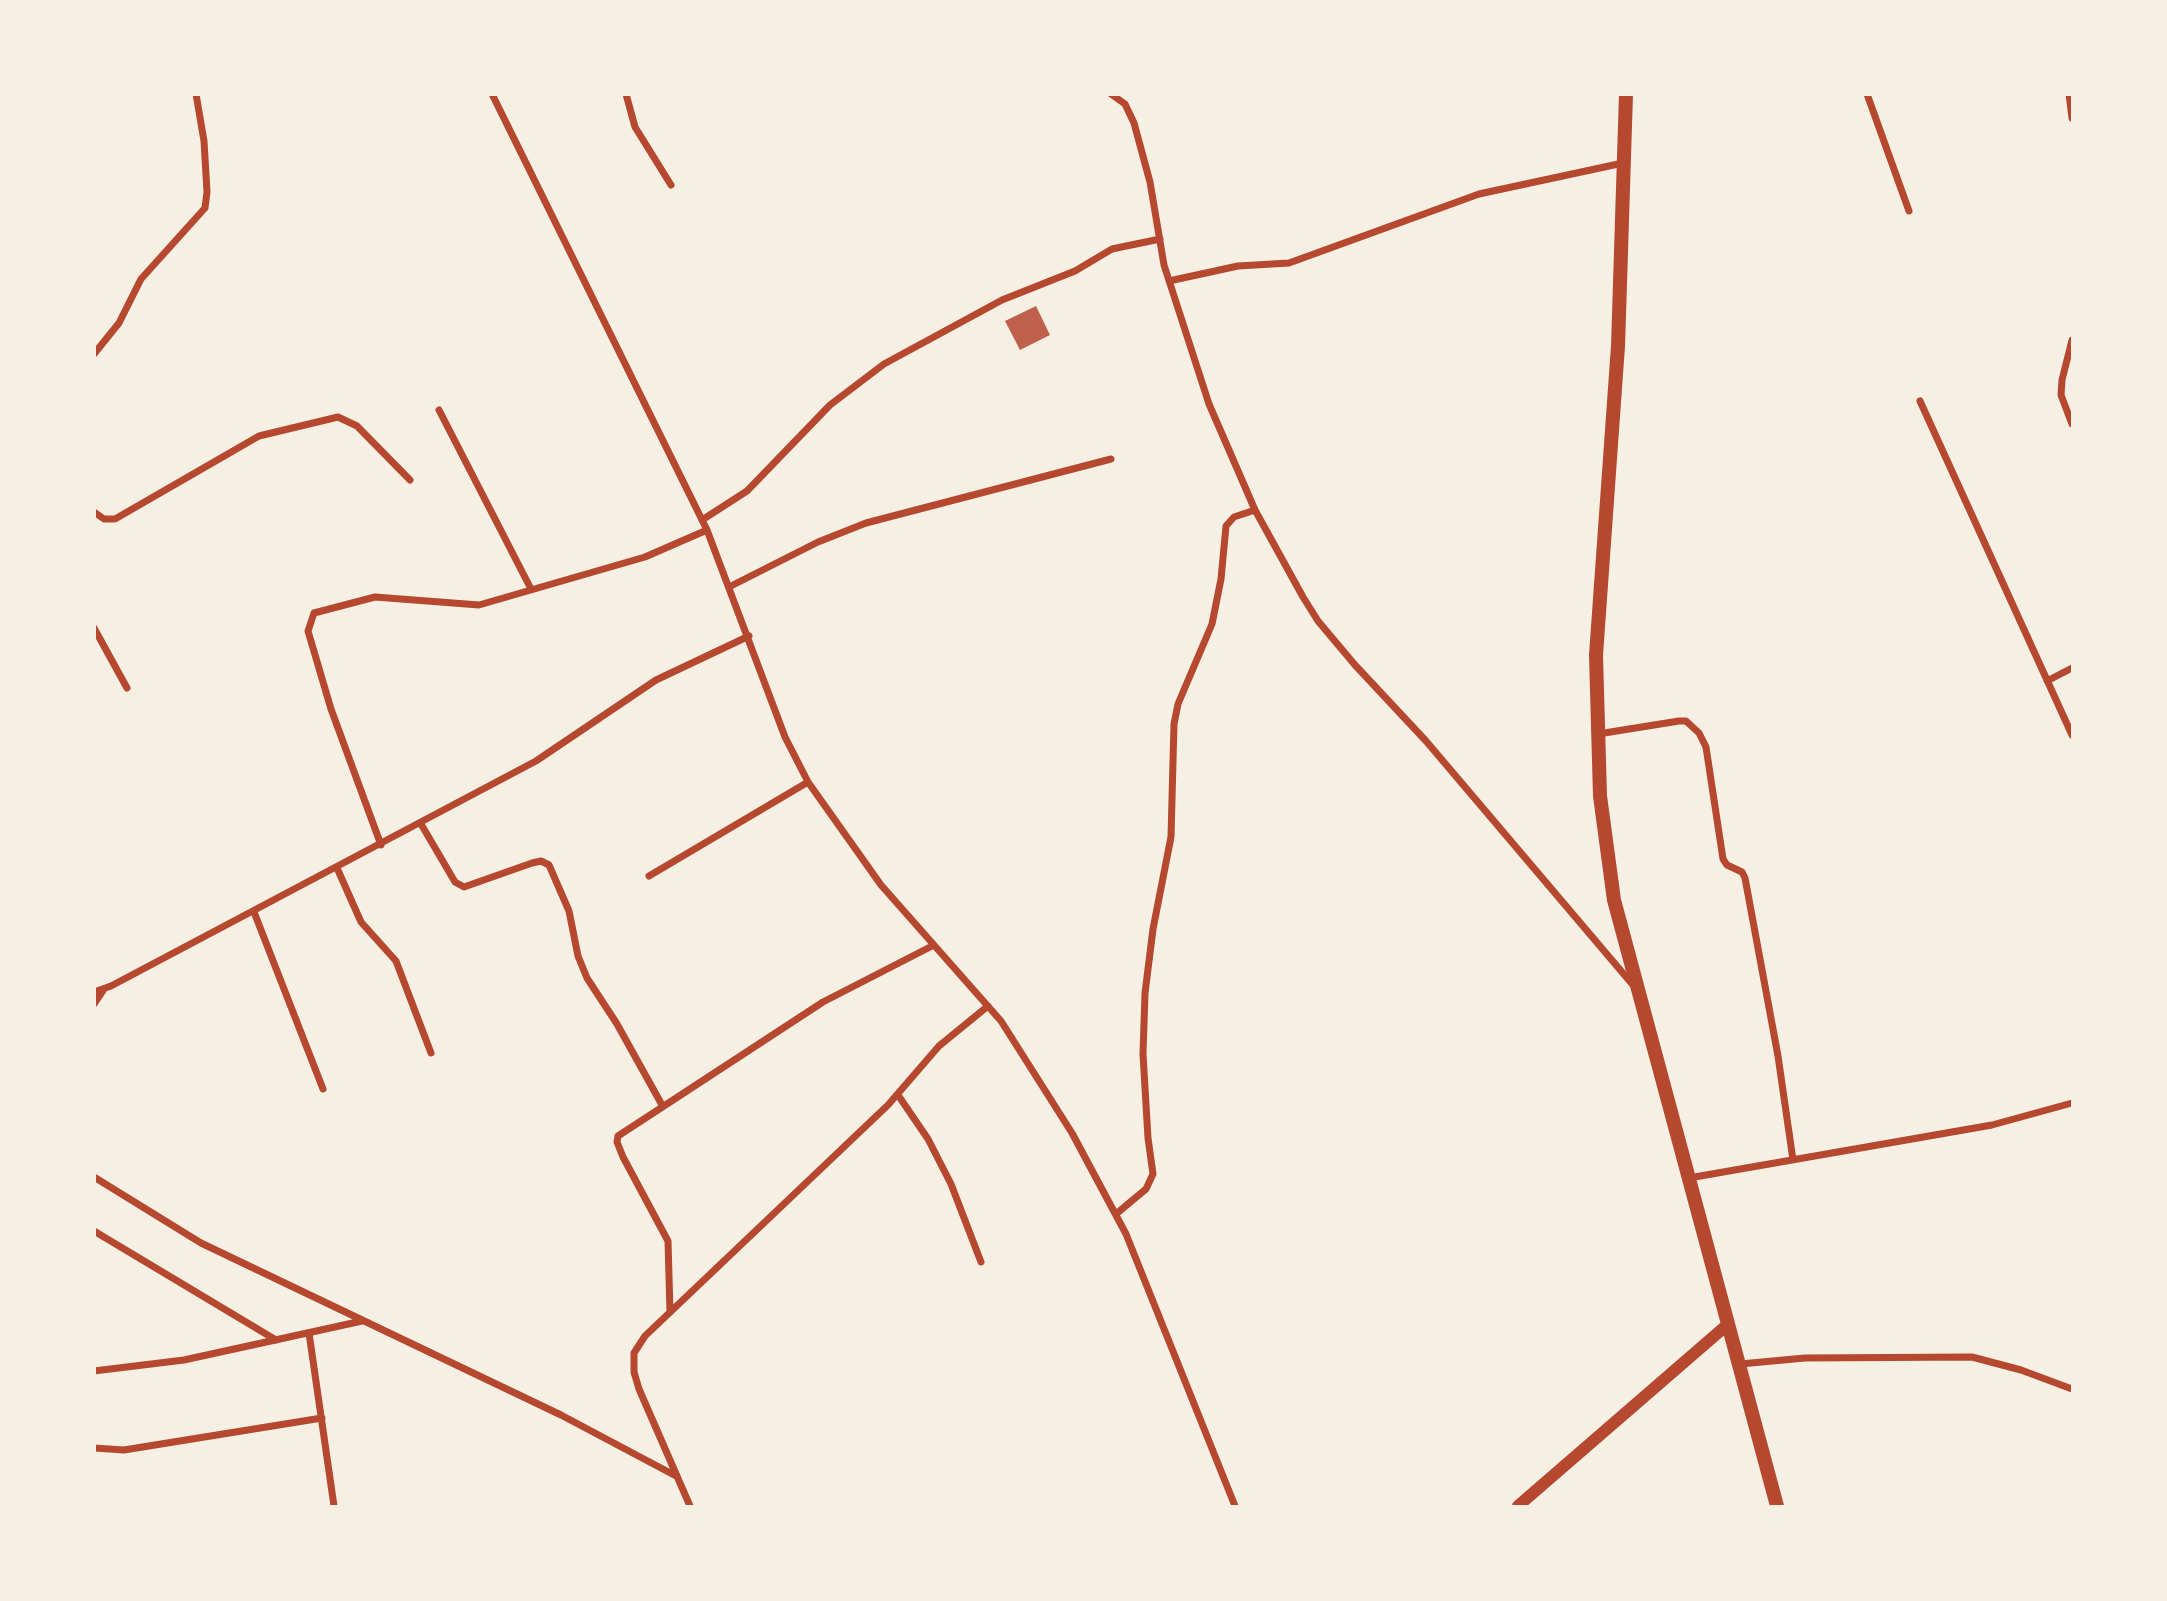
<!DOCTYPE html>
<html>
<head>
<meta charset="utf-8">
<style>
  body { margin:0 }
  #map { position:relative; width:2167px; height:1601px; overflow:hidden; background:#f6efe4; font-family:"Zilla Slab",serif }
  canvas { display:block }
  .frame { position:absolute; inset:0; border:96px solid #f6efe4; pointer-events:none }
</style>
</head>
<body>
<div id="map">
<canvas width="2167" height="1601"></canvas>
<div class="frame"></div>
</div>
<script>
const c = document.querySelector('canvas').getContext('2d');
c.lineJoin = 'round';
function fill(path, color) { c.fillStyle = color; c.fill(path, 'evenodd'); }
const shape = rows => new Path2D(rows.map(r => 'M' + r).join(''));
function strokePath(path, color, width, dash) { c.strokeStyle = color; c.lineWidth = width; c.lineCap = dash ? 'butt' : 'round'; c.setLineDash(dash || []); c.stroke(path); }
fill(shape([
  [1036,306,1050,335,1020,350,1005,321]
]), '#bf614a');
strokePath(shape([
  [492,94,707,530,785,737,808,782,881,885,1001,1021,1072,1133,1126,1234,1235,1506],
  [626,94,635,127,671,185],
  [1111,94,1125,104,1134,123,1150,182,1164,265,1209,404,1255,510,1303,597,1318,621,1355,665,1426,741,1633,985],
  [1867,94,1909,211],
  [2069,94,2072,118],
  [1169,281,1238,266,1289,263,1479,194,1623,163],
  [2072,340,2062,380,2061,395,2072,424],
  [94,354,119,323,141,279,205,208,207,192,204,141,196,94],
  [1920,401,2072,735],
  [439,410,531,589],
  [94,512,104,519,115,519,259,436,338,417,357,426,410,480],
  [702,520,747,491,830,405,884,364,1002,300,1075,271,1112,249,1160,239],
  [729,587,818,542,866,523,1111,459],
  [94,628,127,688],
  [2047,681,2072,668],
  [1598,734,1679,721,1686,721,1699,733,1706,747,1723,859,1727,865,1742,872,1745,878,1778,1056,1793,1160],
  [421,824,455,882,464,887,532,863,541,861,549,865,569,911,578,956,587,978,617,1024,662,1105],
  [381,845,331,709,308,631,314,613,375,597,479,605,645,557,707,530],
  [337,868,361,922,396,961,431,1053],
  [649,876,808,782],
  [254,912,323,1089],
  [94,992,111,986,536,761,656,680,749,636],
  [94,1004,104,989],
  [898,1095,928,1139,951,1184,981,1262],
  [94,1177,201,1243,561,1415,676,1476],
  [1689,1178,1992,1125,2072,1103],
  [1116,1214,1146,1189,1153,1174,1148,1138,1143,1054,1145,993,1153,929,1171,837,1174,724,1178,704,1212,624,1221,579,1226,526,1234,517,1255,510],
  [94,1231,276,1340],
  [670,1312,668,1241,623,1157,617,1142,618,1136,823,1002,934,945],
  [309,1333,334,1506],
  [1740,1364,1805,1358,1972,1357,2021,1370,2072,1389],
  [94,1371,184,1360,362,1321],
  [94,1448,124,1450,322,1418],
  [690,1506,639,1389,634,1372,634,1353,645,1336,888,1105,939,1046,988,1006]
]), '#b5482f', 7);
strokePath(shape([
  [1518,1506,1727,1325]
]), '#b5482f', 12);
strokePath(shape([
  [1626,94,1618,346,1596,655,1600,796,1614,900,1777,1506]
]), '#b5482f', 14);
</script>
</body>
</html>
